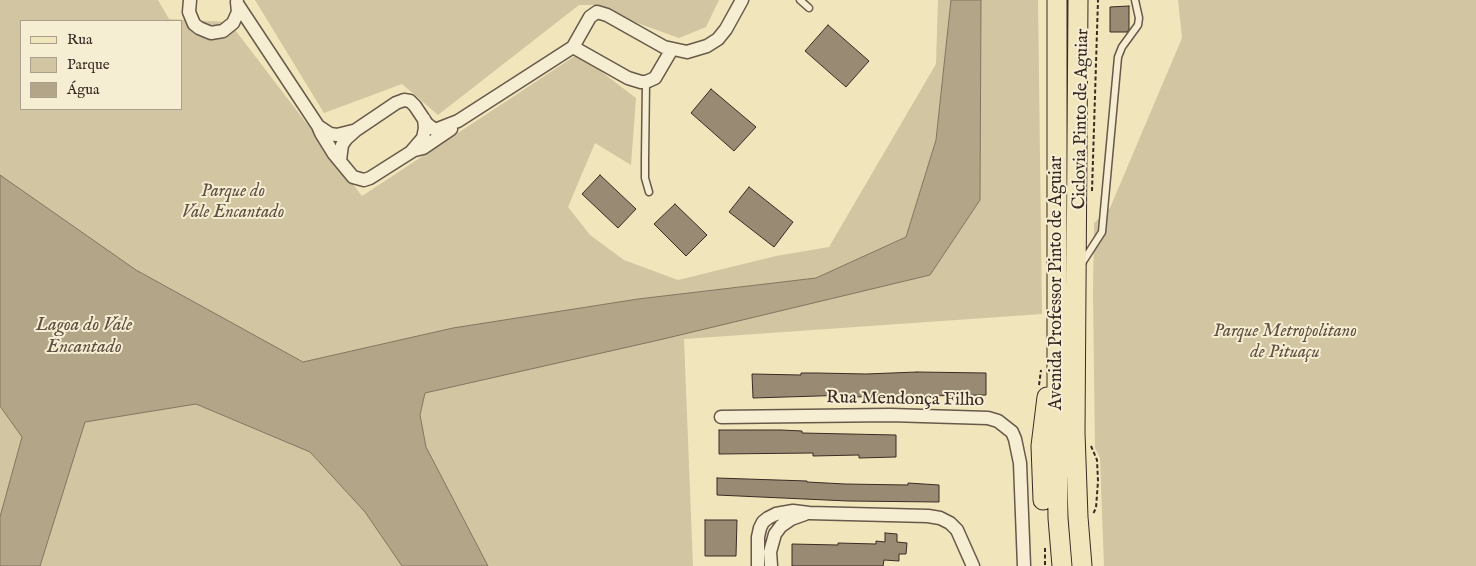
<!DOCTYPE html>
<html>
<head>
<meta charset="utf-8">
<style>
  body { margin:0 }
  #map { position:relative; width:1476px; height:566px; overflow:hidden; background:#f1e5bb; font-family:"IM FELL English",serif }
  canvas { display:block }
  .legend { position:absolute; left:20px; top:20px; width:162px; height:90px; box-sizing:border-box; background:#f6eed3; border:1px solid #aba08d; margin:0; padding:6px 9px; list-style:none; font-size:15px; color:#3a2a24 }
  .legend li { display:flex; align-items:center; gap:10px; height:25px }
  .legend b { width:25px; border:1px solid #aba08d }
</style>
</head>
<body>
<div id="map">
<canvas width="1476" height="566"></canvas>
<ul class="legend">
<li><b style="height:6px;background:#f1e5bb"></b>Rua</li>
<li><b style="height:14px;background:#d2c5a1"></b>Parque</li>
<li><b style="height:14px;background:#b3a588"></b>Água</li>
</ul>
</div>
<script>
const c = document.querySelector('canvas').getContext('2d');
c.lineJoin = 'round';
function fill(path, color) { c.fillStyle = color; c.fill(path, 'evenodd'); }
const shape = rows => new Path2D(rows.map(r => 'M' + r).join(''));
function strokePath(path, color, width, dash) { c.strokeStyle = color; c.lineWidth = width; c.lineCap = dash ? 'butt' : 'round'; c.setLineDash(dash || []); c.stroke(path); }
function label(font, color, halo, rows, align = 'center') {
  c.font = font + ' "IM FELL English",serif'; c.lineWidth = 4; c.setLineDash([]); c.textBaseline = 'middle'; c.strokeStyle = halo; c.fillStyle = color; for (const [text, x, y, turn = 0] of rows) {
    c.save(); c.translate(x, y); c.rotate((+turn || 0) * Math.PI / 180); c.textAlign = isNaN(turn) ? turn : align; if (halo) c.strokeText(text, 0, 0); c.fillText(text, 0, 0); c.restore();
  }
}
fill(shape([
  [0,0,158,0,169,19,229,22,362,196,578,54,636,98,631,165,595,143,568,207,590,235,624,260,678,280,776,256,829,247,936,64,938,0,951,0,936,140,906,237,816,278,638,299,453,328,303,362,136,270,0,175],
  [21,21,181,21,181,109,21,109],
  [255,0,719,0,706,27,679,38,629,20,596,5,579,5,438,115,402,84,324,113],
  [981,0,1038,0,1042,314,684,339,693,566,488,566,426,447,420,415,425,393,930,275,980,200],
  [1178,0,1476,0,1476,566,1104,566,1100,458,1095,448,1093,293,1094,223,1110,208,1182,38],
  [196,404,310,452,365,512,402,566,40,566,85,422],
  [0,406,22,437,0,517]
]), '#d2c5a1');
const water = shape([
  [951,0,981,0,980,200,930,275,659,340,425,393,420,415,426,447,488,566,402,566,365,512,310,452,196,404,85,422,40,566,0,566,0,517,22,437,0,406,0,175,136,270,303,362,453,328,638,299,816,278,906,237,936,140,951,0]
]);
fill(water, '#b3a588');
strokePath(water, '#837460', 1);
const building = shape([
  [1129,6,1129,29,1127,32,1110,32,1110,7,1129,6],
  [828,25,869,61,846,87,805,51,828,25],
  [711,89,756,127,734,151,691,113,711,89],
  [600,175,636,209,618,228,582,194,600,175],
  [749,187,793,222,774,247,729,212,749,187],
  [675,204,707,235,686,256,654,224,675,204],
  [917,372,986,373,986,395,850,397,850,395,753,398,752,374,801,375,801,373,817,373,866,374,917,372],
  [719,430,781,430,802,431,802,433,896,435,896,457,859,458,859,455,813,456,813,453,719,454,719,430],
  [717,478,807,481,807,482,845,484,908,485,908,483,939,485,939,502,848,501,717,495,717,478],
  [705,520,737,520,736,556,705,556,705,520],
  [885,533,897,534,897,542,907,543,906,554,899,554,899,561,884,560,883,566,792,566,792,544,838,545,838,543,876,544,876,541,885,542,885,533]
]);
fill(building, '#998b73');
strokePath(building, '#3a2a24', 1);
const service = shape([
  [800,0,809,8],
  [646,82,645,159,645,178,649,192],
  [1082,263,1102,232,1118,57,1122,47,1138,25,1139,18,1135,0]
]);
const minor = shape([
  [190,0,189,12,194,24,199,28,211,33,223,31,233,23,238,12,237,2],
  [238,5,318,126,321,133,334,154,353,177,364,180,370,178,411,152,423,138,425,128,424,119],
  [573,47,628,78,641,82,646,82,655,78,672,49],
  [318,126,330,134,337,135,353,131],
  [415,150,423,148,451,129],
  [340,160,342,145,346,139,356,130,396,103,404,100,410,101,415,106,427,124,435,130,458,121,573,47,590,17,597,12,607,15,664,47,687,52,707,46,718,39,726,29,742,0],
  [721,417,890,415,988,418,998,421,1012,432,1015,439,1020,463,1024,566],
  [758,566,758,537,760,528,763,522,768,518,776,514,793,511,809,513,928,516,940,518,950,523,957,530,973,566],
  [771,566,770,552,775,534,781,526,791,519,805,514]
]);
const primary = shape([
  [1057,0,1057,435,1058,518,1062,566],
  [1078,0,1075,433,1078,517,1082,566],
  [1043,500,1041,446,1047,397]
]);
strokePath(service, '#68594a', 9);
strokePath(minor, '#68594a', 15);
strokePath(primary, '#3a2a24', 21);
strokePath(shape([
  [1092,191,1098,0],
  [1039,385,1041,370],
  [1091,446,1097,460,1098,481,1096,508,1093,514],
  [1045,548,1045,566]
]), '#3a2a24', 2, [4, 2.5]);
strokePath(service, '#f6eed3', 6);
strokePath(minor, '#f6eed3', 12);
strokePath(primary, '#f1e5bb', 19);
label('18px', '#3a2a24', '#f6eed3', [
  ["Ciclovia Pinto de Aguiar",1082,119,-89],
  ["Avenida Professor Pinto de Aguiar",1057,283,-90],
  ["Rua Mendonça Filho",905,400,1]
]);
label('italic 18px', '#605143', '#f6eed3', [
  ["Parque do",233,192],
  ["Vale Encantado",233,213],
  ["Parque Metropolitano",1285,332],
  ["de Pituaçu",1285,353]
]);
label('italic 19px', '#5e4f42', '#f6eed3', [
  ["Lagoa do Vale",84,326],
  ["Encantado",84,348]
]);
</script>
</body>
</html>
